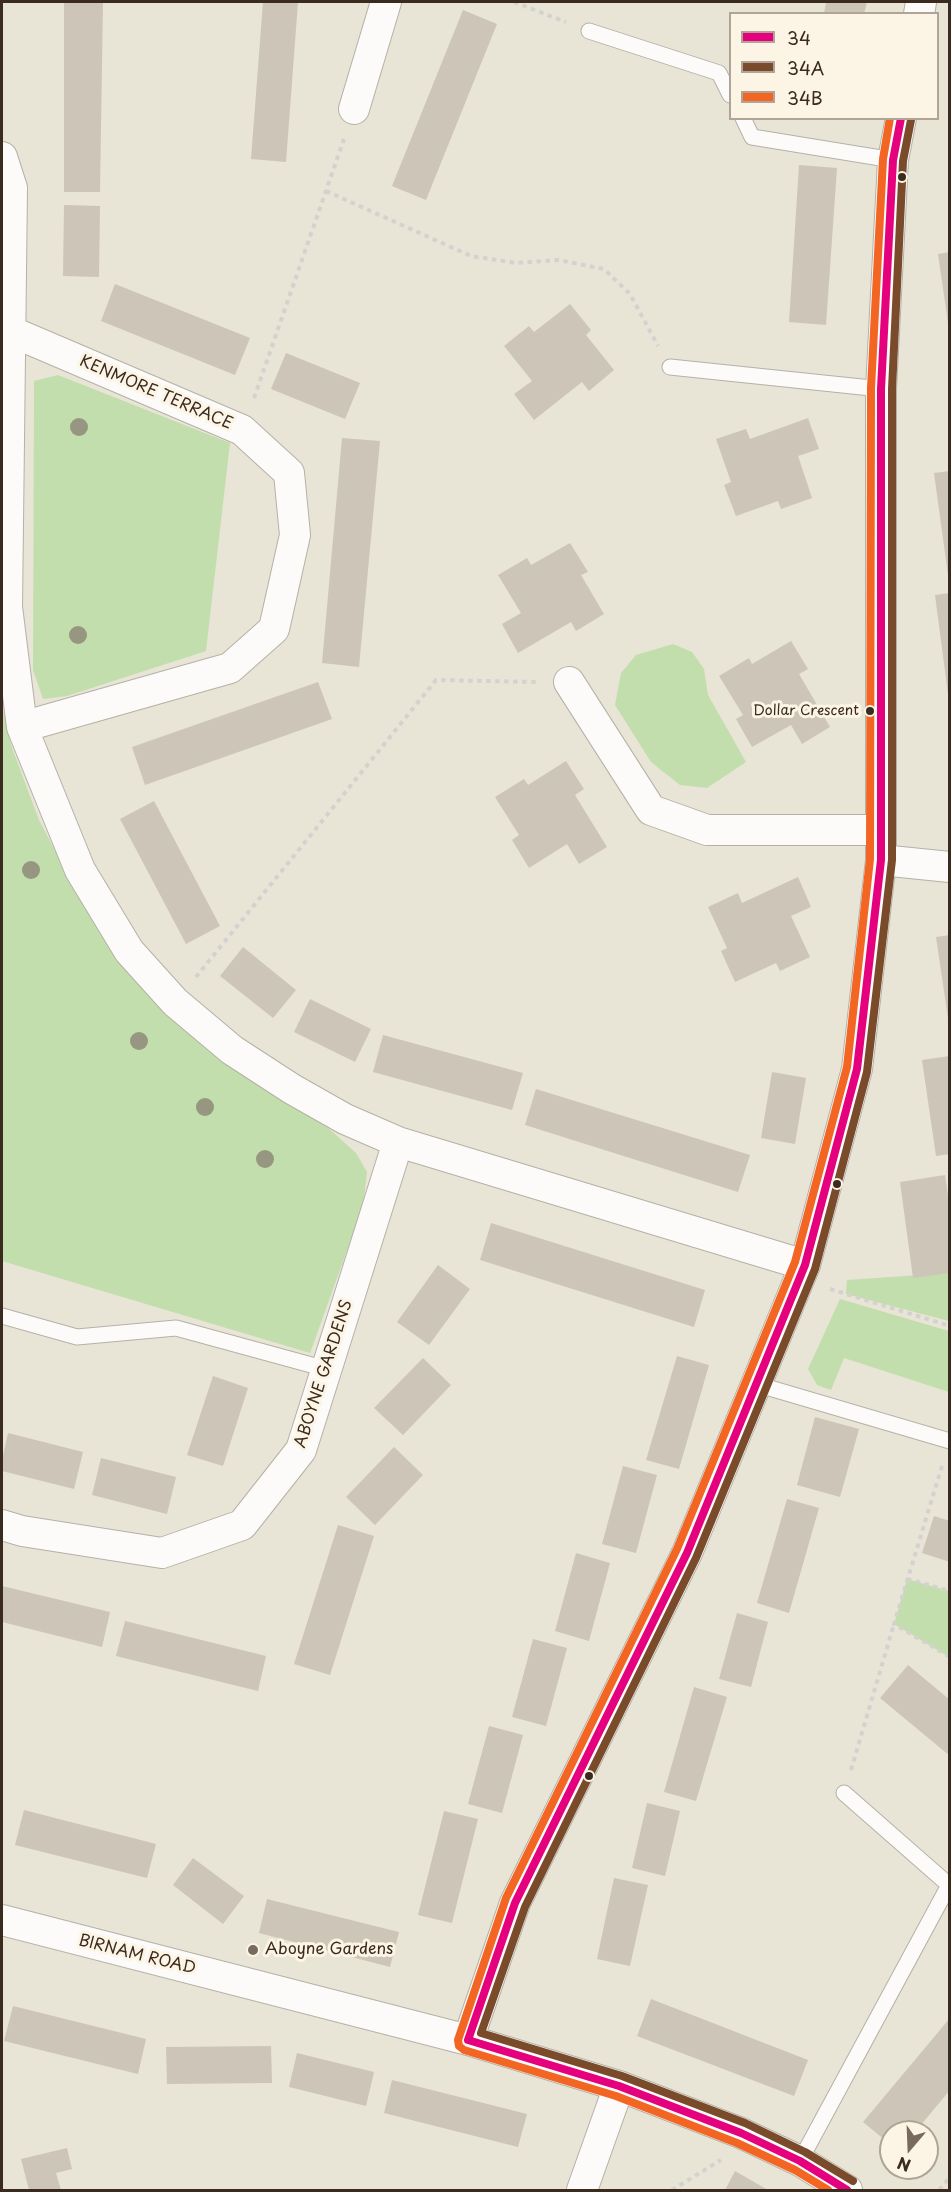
<!DOCTYPE html>
<html>
<head>
<meta charset="utf-8">
<style>
  body { margin:0 }
  #map { position:relative; width:951px; height:2192px; overflow:hidden; background:#e8e4d6; font-family:"Playpen Sans",sans-serif }
  canvas { display:block }
  .frame { position:absolute; inset:0; border:3px solid #3b2a1e; pointer-events:none }
  .legend { position:absolute; left:729px; top:12px; width:210px; height:108px; box-sizing:border-box; background:#fcf5e5; border:2px solid #afa495; margin:0; padding:8px 10px; list-style:none; font-size:18px; color:#3b2a1e }
  .legend li { display:flex; align-items:center; gap:12px; height:30px }
  .legend b { width:30px; border:2px solid #afa495 }
  .north { position:absolute; left:879px; top:2120px; width:60px; height:60px; box-sizing:border-box; background:#fcf5e5; border:2px solid #afa495; border-radius:50%; rotate:199deg; font-size:16px; font-weight:700; line-height:24px; text-align:center; color:#3b2a1e }
  .north::after { content:''; display:block; margin:auto; width:21px; height:27px; background:#786b5e; clip-path:polygon(50% 0,100% 100%,50% 72%,0 100%) }
</style>
</head>
<body>
<div id="map">
<canvas width="951" height="2192"></canvas>
<div class="frame"></div>
<ul class="legend">
<li><b style="height:8px;background:#e5007d"></b>34</li>
<li><b style="height:8px;background:#7a4b2a"></b>34A</li>
<li><b style="height:8px;background:#f26522"></b>34B</li>
</ul>
<div class="north">N</div>
</div>
<script>
const c = document.querySelector('canvas').getContext('2d');
c.lineJoin = 'round';
function fill(path, color) { c.fillStyle = color; c.fill(path, 'evenodd'); }
const shape = rows => new Path2D(rows.map(r => 'M' + r).join(''));
function strokePath(path, color, width, dash) { c.strokeStyle = color; c.lineWidth = width; c.lineCap = dash ? 'butt' : 'round'; c.setLineDash(dash || []); c.stroke(path); }
function label(font, color, halo, rows, align = 'center') {
  c.font = font + ' "Playpen Sans",sans-serif'; c.lineWidth = 6; c.setLineDash([]); c.textBaseline = 'middle'; c.strokeStyle = halo; c.fillStyle = color; for (const [text, x, y, turn = 0] of rows) {
    c.save(); c.translate(x, y); c.rotate((+turn || 0) * Math.PI / 180); c.textAlign = isNaN(turn) ? turn : align; if (halo) c.strokeText(text, 0, 0); c.fillText(text, 0, 0); c.restore();
  }
}
fill(shape([
  [58,375,230,443,206,651,67,696,43,699,33,670,34,381],
  [673,644,692,652,704,669,708,695,746,762,707,788,680,785,651,762,615,705,621,673,636,655],
  [2,706,12,748,39,820,87,911,356,1153,367,1172,363,1206,310,1353,2,1261],
  [949,1273,949,1321,846,1294,847,1280],
  [840,1299,949,1331,949,1392,844,1358,831,1390,817,1385,808,1369],
  [907,1579,949,1591,949,1657,894,1624]
]), '#c2dead');
fill(shape([
  [64,2,103,2,100,192,64,192],
  [263,2,298,2,286,162,251,159],
  [826,2,867,2,864,14,824,14],
  [463,10,497,24,426,200,392,186],
  [799,165,837,168,826,325,789,322],
  [64,205,100,206,99,277,63,276],
  [950,252,950,323,948,323,938,254],
  [115,284,250,338,235,375,101,321],
  [570,304,591,330,586,335,614,370,589,391,582,382,534,420,514,394,532,381,504,346,529,326,534,332],
  [286,353,360,383,345,419,271,389],
  [808,418,819,449,798,456,812,498,781,509,778,501,736,516,724,485,731,482,716,439,746,429,750,439],
  [342,438,380,441,359,667,322,663],
  [950,471,950,575,948,575,934,473],
  [570,543,588,572,581,575,604,614,576,631,571,622,518,653,502,624,521,613,498,575,527,558,531,565],
  [950,593,950,694,948,694,935,595],
  [791,641,808,669,799,674,830,727,802,744,791,725,752,747,736,719,743,715,719,676,749,658,752,664],
  [318,682,332,719,145,785,132,747],
  [566,761,584,789,575,795,607,847,579,864,567,844,529,868,512,840,519,835,495,797,524,779,528,785],
  [154,801,220,926,186,944,120,819],
  [798,877,811,907,791,916,810,957,780,971,776,963,735,982,721,951,727,948,708,907,738,893,742,903],
  [950,935,950,1018,948,1018,936,937],
  [243,947,296,990,273,1018,220,976],
  [310,999,371,1029,355,1062,294,1032],
  [383,1035,523,1073,512,1110,373,1072],
  [950,1056,950,1154,936,1156,922,1060],
  [772,1072,806,1078,795,1144,761,1138],
  [536,1089,750,1155,738,1192,525,1125],
  [945,1175,950,1210,950,1273,913,1278,900,1182],
  [491,1223,705,1290,694,1327,480,1260],
  [438,1265,470,1289,429,1345,397,1322],
  [677,1356,709,1365,679,1469,646,1460],
  [423,1358,451,1385,403,1435,374,1408],
  [213,1376,248,1388,223,1466,187,1455],
  [815,1417,859,1429,840,1497,797,1485],
  [8,1433,83,1452,74,1489,2,1471,2,1460],
  [394,1447,423,1475,375,1525,346,1497],
  [101,1458,176,1477,167,1514,92,1495],
  [623,1466,657,1475,636,1553,602,1544],
  [787,1499,819,1508,789,1613,757,1603],
  [934,1516,950,1521,950,1562,922,1553],
  [338,1525,374,1536,330,1675,294,1664],
  [576,1553,610,1563,589,1641,555,1631],
  [2,1586,110,1612,102,1647,2,1622],
  [737,1613,768,1622,751,1687,719,1679],
  [125,1621,266,1656,258,1691,116,1656],
  [533,1639,567,1648,546,1726,512,1717],
  [908,1665,950,1700,950,1756,880,1698],
  [694,1687,727,1697,696,1801,664,1792],
  [489,1726,523,1735,502,1813,468,1804],
  [647,1803,680,1811,665,1876,632,1868],
  [24,1810,156,1844,147,1878,15,1845],
  [444,1811,478,1819,452,1923,418,1915],
  [193,1858,244,1896,223,1924,173,1885],
  [614,1878,648,1885,630,1966,597,1959],
  [267,1899,399,1932,390,1967,259,1933],
  [651,1999,808,2060,794,2096,637,2036],
  [13,2006,146,2039,138,2074,4,2041],
  [950,2018,950,2090,915,2132,891,2132,891,2145,863,2122],
  [271,2046,272,2083,167,2084,166,2047],
  [297,2053,374,2072,366,2106,289,2087],
  [392,2080,527,2114,518,2147,384,2113],
  [67,2148,72,2169,56,2173,61,2190,29,2190,21,2159],
  [735,2171,768,2190,725,2190]
]), '#cdc5b8');
const lane = shape([
  [589,31,719,73,730,95],
  [743,118,752,137,893,160],
  [670,367,881,389],
  [2,1316,77,1337,176,1328,326,1369],
  [756,1384,950,1441],
  [800,2161,949,1885,844,1793]
]);
const street = shape([
  [919,14,921,2],
  [354,109,386,2],
  [2,157,12,188,7,607,22,727,80,870,129,951,175,1002,232,1050,292,1089,345,1119,398,1142,805,1265],
  [10,331,242,430,289,473,295,535,274,629,230,668,22,727],
  [569,682,651,810,707,830,880,830],
  [881,860,950,867],
  [2,1525,22,1531,162,1553,242,1525,301,1450,398,1142],
  [2,1920,468,2040,619,2086,741,2133,800,2161,847,2190],
  [468,2040,515,1903,687,1553,805,1265,857,1069,881,860,881,389,893,160,901,118],
  [582,2190,619,2086]
]);
strokePath(lane, '#b5b1a7', 17);
strokePath(street, '#b5b1a7', 32);
strokePath(shape([
  [514,2,566,22],
  [326,191,471,256,516,263,558,260,604,269,630,294,658,346],
  [254,398,344,139],
  [196,977,436,680,538,682],
  [830,1289,950,1326],
  [942,1466,894,1624,950,1657],
  [907,1579,950,1591],
  [851,1770,894,1624],
  [672,2190,721,2160],
  [939,2190,950,2177]
]), '#d4d2ce', 4, [4.5, 4.5]);
strokePath(lane, '#fcfbf9', 15);
strokePath(street, '#fcfbf9', 30);
strokePath(shape([
  [847,2190,800,2161,741,2133,619,2086,468,2040,515,1903,687,1553,805,1265,857,1069,881,860,881,389,893,160,901,118]
]), '#e5007d', 8);
strokePath(shape([
  [853,2181,805,2152,745,2123,622,2076,481,2033,525,1907,696,1558,815,1269,867,1072,892,860,892,389,903,161,911,120]
]), '#7a4b2a', 8);
strokePath(shape([
  [828,2190,795,2170,737,2143,616,2096,464,2050,459,2046,458,2040,506,1898,677,1549,795,1262,847,1067,870,859,871,388,883,159,890,118]
]), '#f26522', 8);
c.fillStyle = '#979680';
for (const [x, y] of [
  [79,427],
  [78,635],
  [31,870],
  [139,1041],
  [205,1107],
  [265,1159]
]) { c.beginPath(); c.arc(x, y, 9, 0, 2 * Math.PI); c.fill(); }
for (const [x, y, r, color] of [
  [902,177,5,"#3b2a1e"],
  [870,711,5,"#3b2a1e"],
  [837,1184,5,"#3b2a1e"],
  [589,1776,5,"#3b2a1e"],
  [253,1950,6,"#786b5e"]
]) { const dot = new Path2D(); dot.arc(x, y, r, 0, 2 * Math.PI); c.fillStyle = color; c.fill(dot); strokePath(dot, '#fcf5e5', 2); }
label('14px', '#3b2a1e', '#fcf5e5', [
  ["Dollar Crescent",859,711]
], 'right');
label('16px', '#3b2a1e', '#fcf5e5', [
  ["KENMORE TERRACE",156,393,23],
  ["ABOYNE GARDENS",324,1374,-72],
  ["BIRNAM ROAD",137,1955,14]
]);
label('16px', '#3b2a1e', '#fcf5e5', [
  ["Aboyne Gardens",265,1950]
], 'left');
</script>
</body>
</html>
